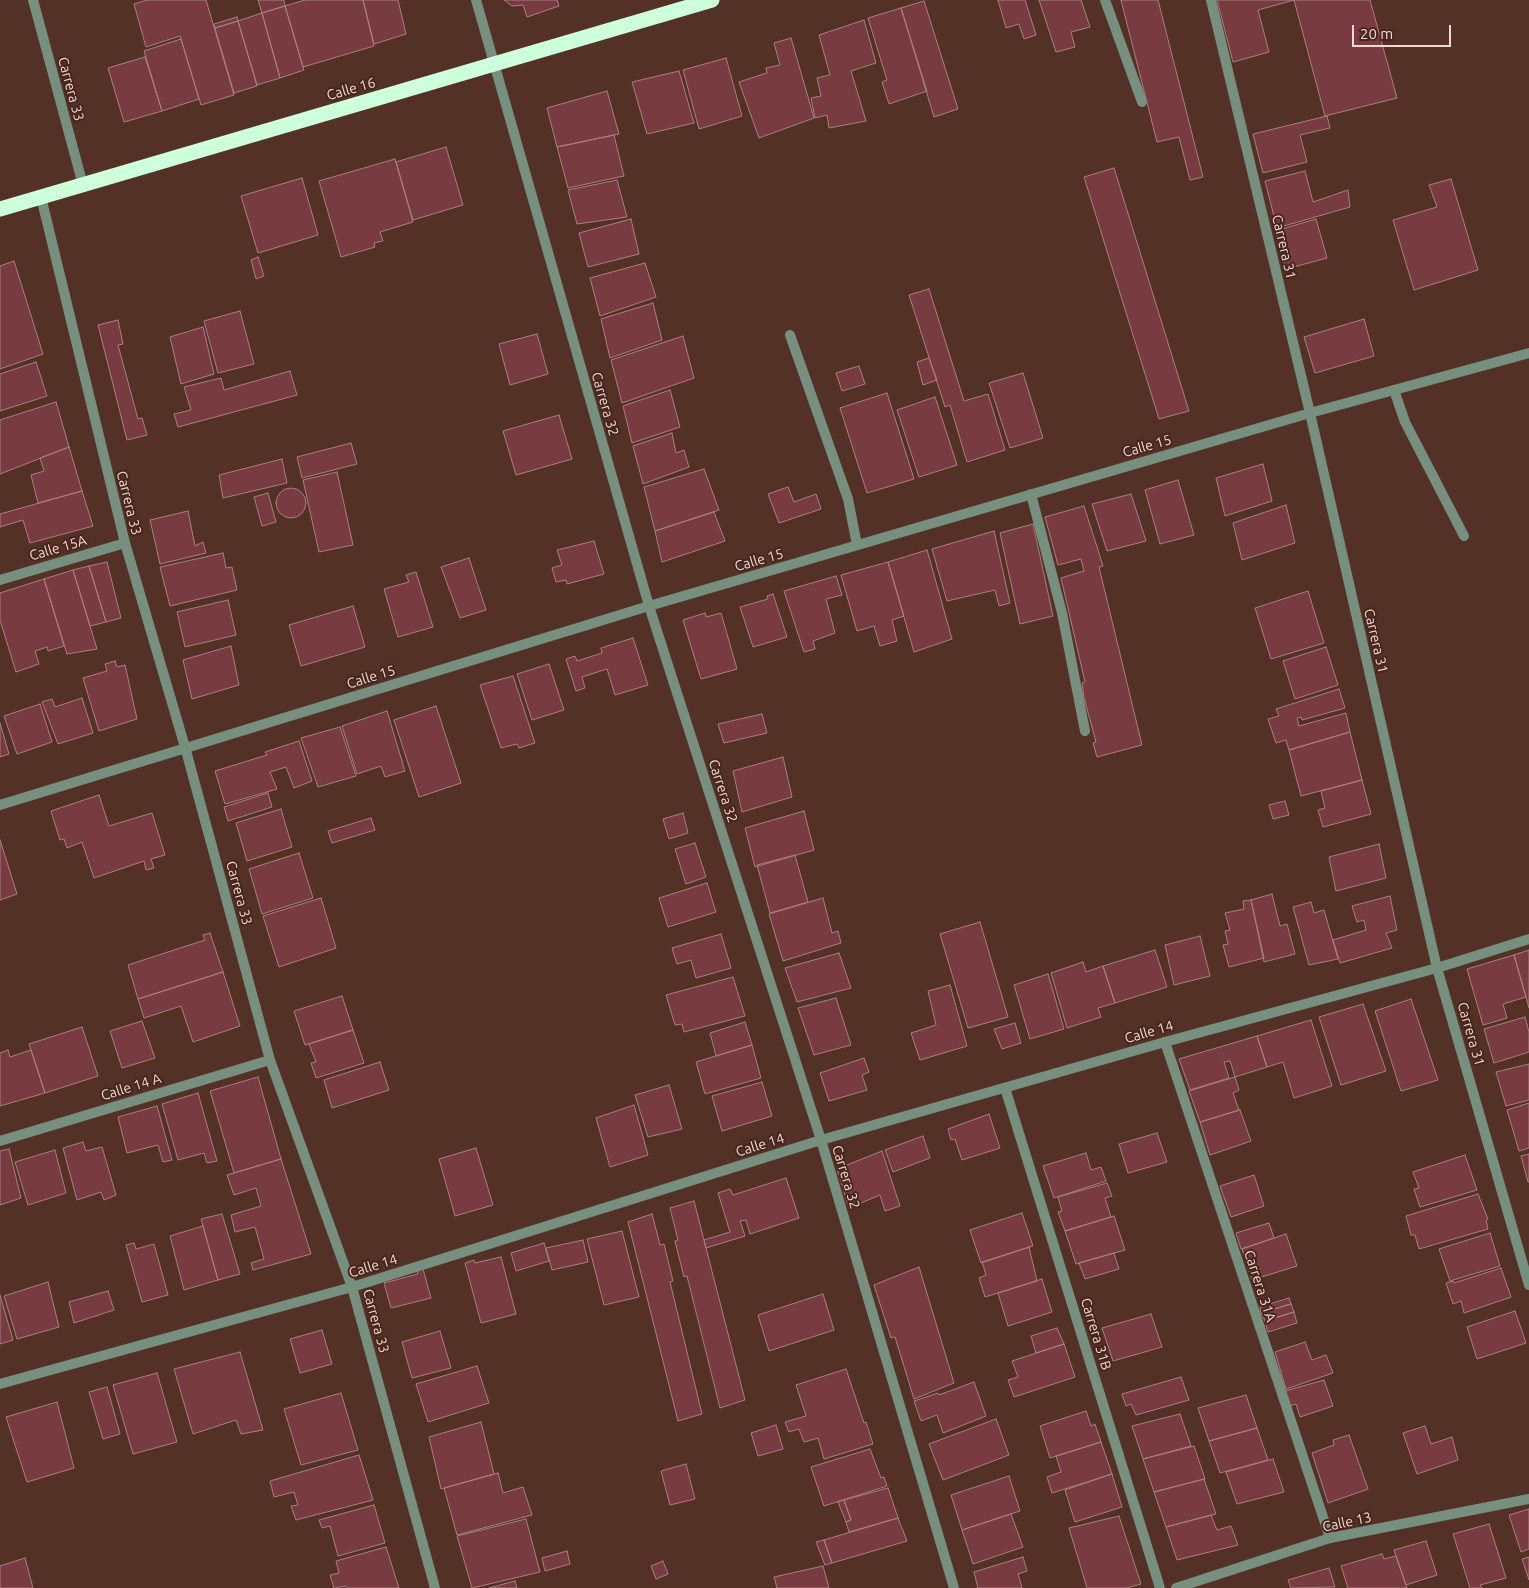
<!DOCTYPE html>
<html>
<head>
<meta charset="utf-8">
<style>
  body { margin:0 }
  #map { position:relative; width:1529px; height:1588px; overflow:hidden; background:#543127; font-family:Ubuntu,sans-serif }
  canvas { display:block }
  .scale { position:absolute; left:1352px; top:25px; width:99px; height:22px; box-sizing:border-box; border:2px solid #f1dad4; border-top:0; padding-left:6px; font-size:15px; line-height:18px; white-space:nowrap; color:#f1dad4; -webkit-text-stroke:4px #48261e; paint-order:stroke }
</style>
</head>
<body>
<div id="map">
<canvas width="1529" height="1588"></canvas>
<div class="scale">20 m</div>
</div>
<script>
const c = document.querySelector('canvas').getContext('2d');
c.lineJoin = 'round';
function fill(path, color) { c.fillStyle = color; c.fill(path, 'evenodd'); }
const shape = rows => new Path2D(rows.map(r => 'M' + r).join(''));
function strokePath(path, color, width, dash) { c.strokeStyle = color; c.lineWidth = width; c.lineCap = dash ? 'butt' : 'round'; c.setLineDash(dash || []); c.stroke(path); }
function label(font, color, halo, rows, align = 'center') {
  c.font = font + ' Ubuntu,sans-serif'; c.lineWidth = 4; c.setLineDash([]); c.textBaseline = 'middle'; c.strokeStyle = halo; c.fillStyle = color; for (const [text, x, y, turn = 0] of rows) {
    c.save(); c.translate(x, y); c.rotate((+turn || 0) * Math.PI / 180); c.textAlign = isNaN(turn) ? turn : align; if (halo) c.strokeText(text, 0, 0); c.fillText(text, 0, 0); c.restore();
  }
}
const building = shape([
  [147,0,206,0,234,95,201,105,180,36,146,47,134,4,147,0],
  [258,0,284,0,285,6,262,13,258,0],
  [305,0,363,0,374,46,303,67,285,6,305,0],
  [363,0,398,0,406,34,374,44,363,0],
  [557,0,559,6,527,17,523,5,512,6,504,0,557,0],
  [998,0,1025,0,1036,35,1024,39,1019,24,1006,28,998,0],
  [1039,0,1081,0,1090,27,1071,32,1075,47,1056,52,1039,0],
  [1121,0,1158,0,1203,177,1190,180,1179,137,1157,142,1121,0],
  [1217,0,1370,0,1397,98,1325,116,1294,0,1258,10,1269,52,1233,62,1217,0],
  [924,1,958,109,934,117,901,8,924,1],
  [285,6,304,70,280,78,262,13,285,6],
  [901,8,927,91,889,104,882,82,887,80,868,18,901,8],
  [262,13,280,78,257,85,238,21,262,13],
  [237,17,238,21,215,28,214,24,237,17],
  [864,20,876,63,851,71,866,121,829,128,827,115,815,118,811,98,821,96,817,78,830,75,819,35,864,20],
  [238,21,257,86,234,93,215,28,238,21],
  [791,38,814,118,759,138,739,82,767,73,766,68,780,65,774,43,791,38],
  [181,39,199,99,162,111,144,51,181,39],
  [145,57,162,111,124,122,108,68,145,57],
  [726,58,742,116,699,129,683,70,726,58],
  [679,71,694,123,647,134,632,82,679,71],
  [607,91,619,134,557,147,547,108,607,91],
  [1327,116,1330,128,1300,135,1307,162,1263,173,1253,134,1327,116],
  [614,135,624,176,568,188,557,147,614,135],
  [446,147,463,205,413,220,396,162,446,147],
  [395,159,413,222,380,232,383,241,374,243,375,247,341,257,319,181,395,159],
  [1114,168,1189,411,1159,419,1084,177,1114,168],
  [1305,171,1313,202,1348,190,1350,207,1277,228,1265,181,1305,171],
  [302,178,318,235,258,253,241,196,302,178],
  [1451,179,1478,270,1414,290,1393,220,1437,207,1429,185,1451,179],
  [617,180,627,217,577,224,568,190,617,180],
  [631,219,639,254,588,267,579,233,631,219],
  [1316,219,1327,258,1286,269,1275,231,1316,219],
  [258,257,264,276,256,279,251,260,258,257],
  [14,261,43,354,0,369,0,266,14,261],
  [645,263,656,297,600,316,590,278,645,263],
  [929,289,964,401,988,394,1005,450,967,462,950,405,945,407,909,295,929,289],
  [653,303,662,340,610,358,601,319,653,303],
  [240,311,254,364,218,373,204,321,240,311],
  [1364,319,1374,356,1315,373,1304,337,1364,319],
  [118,320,123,344,118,345,138,419,142,418,147,435,127,440,98,325,118,320],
  [203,327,214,374,181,384,170,337,203,327],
  [537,334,548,374,510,385,499,344,537,334],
  [683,336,694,378,622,403,611,360,683,336],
  [929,358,937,380,923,385,917,362,929,358],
  [36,362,47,396,0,411,0,374,36,362],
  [859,366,865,384,842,391,836,373,859,366],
  [290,371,297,395,178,427,174,414,191,410,184,387,221,378,224,390,290,371],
  [1023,373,1043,438,1010,448,989,383,1023,373],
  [670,390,680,427,632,443,623,406,670,390],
  [887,393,914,479,867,493,840,408,887,393],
  [935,397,957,465,919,477,897,410,935,397],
  [56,402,69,447,0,474,0,420,56,402],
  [559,415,572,459,516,475,503,431,559,415],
  [672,433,676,453,684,450,689,467,643,484,633,446,672,433],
  [351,443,357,464,302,478,297,457,351,443],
  [69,447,82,491,38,503,31,475,44,471,40,458,69,447],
  [282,459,287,483,223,498,219,475,282,459],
  [1263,464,1272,501,1225,516,1216,478,1263,464],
  [704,469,719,510,655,531,644,487,704,469],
  [337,472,353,545,319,552,303,480,337,472],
  [1178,480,1194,535,1160,544,1145,490,1178,480],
  [788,487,794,502,816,494,821,509,779,523,768,494,788,487],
  '276 503a15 15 0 1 1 30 0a15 15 0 1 1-30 0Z',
  [82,491,93,526,30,543,23,520,0,527,0,514,82,491],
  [268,493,276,522,262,526,254,497,268,493],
  [1131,494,1146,541,1107,551,1092,504,1131,494],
  [1286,505,1295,543,1242,560,1233,523,1286,505],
  [1084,506,1103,566,1099,567,1142,745,1097,757,1093,743,1096,742,1084,698,1082,683,1085,682,1061,578,1084,571,1081,559,1058,565,1045,517,1084,506],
  [188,511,195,546,203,542,206,553,160,564,150,520,188,511],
  [714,512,725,541,662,562,655,531,714,512],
  [1033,524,1053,616,1020,624,1000,533,1033,524],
  [994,531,1010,603,999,606,995,590,947,601,932,549,994,531],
  [594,541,604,574,567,584,566,580,556,582,552,568,562,565,557,550,594,541],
  [927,550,952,639,914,652,888,562,927,550],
  [223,553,226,568,232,567,237,590,170,606,160,567,223,553],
  [469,558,486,610,460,618,441,567,469,558],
  [107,562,121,618,106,622,89,566,107,562],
  [888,562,904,616,892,620,897,641,880,646,874,626,857,631,841,575,888,562],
  [89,566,106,622,90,626,73,570,89,566],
  [73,570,97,649,67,654,44,579,73,570],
  [416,572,433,627,398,637,384,589,409,582,406,575,416,572],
  [836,576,842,595,826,599,835,633,813,641,815,649,804,652,784,591,836,576],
  [44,579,64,646,48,651,47,647,35,651,39,664,16,672,0,620,0,593,44,579],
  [1308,591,1324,643,1271,659,1255,608,1308,591],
  [773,594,787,637,753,647,740,607,768,599,767,596,773,594],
  [228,600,236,635,185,647,177,612,228,600],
  [353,606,365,647,301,666,289,625,353,606],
  [705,613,706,617,721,613,737,669,701,679,683,620,705,613],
  [633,638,648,685,615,695,607,669,582,677,585,688,576,691,566,659,575,656,577,661,602,653,601,648,633,638],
  [231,646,239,685,192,699,183,660,231,646],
  [1326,647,1338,685,1295,699,1283,661,1326,647],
  [115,661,117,667,125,665,137,719,99,731,83,678,107,671,105,664,115,661],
  [549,664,564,710,532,720,517,674,549,664],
  [513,676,535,743,519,748,517,744,501,748,480,685,513,676],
  [1339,689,1345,708,1302,720,1301,717,1297,718,1299,726,1346,713,1350,732,1289,750,1286,740,1276,743,1268,719,1279,716,1276,709,1339,689],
  [82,698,93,733,58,744,42,702,52,699,55,707,82,698],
  [40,704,52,742,17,754,4,716,40,704],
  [436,706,461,783,419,797,394,720,436,706],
  [387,711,405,771,385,777,381,766,357,774,342,726,387,711],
  [762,714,767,733,724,743,718,724,762,714],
  [0,723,9,754,0,757,0,723],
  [340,727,356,776,318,787,301,738,340,727],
  [1350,732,1362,780,1301,796,1289,750,1350,732],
  [299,741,312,781,294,788,286,767,270,772,277,789,225,804,215,771,267,755,265,752,299,741],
  [783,757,792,797,742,812,733,771,783,757],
  [1362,780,1371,814,1323,827,1318,810,1325,808,1321,791,1362,780],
  [268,793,272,807,228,821,224,807,268,793],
  [99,795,109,826,152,813,165,855,151,859,154,868,146,870,144,861,94,878,82,842,67,848,64,839,60,840,51,811,99,795],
  [1285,801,1289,815,1273,819,1269,805,1285,801],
  [281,809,292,847,247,861,236,823,281,809],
  [804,811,814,850,755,867,745,828,804,811],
  [683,813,688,833,669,839,663,819,683,813],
  [371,818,375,830,332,843,328,831,371,818],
  [0,840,17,894,0,900,0,840],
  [695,843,706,877,686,884,675,849,695,843],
  [1379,844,1386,878,1336,891,1329,857,1379,844],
  [299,853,313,898,262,914,249,869,299,853],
  [795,855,808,902,770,913,757,865,795,855],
  [707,883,716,912,668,927,659,898,707,883],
  [1272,894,1280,926,1287,924,1295,954,1264,962,1251,900,1272,894],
  [1390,896,1397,930,1386,933,1392,948,1340,963,1333,940,1366,930,1364,920,1357,922,1352,906,1390,896],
  [321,898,336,948,279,967,263,916,321,898],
  [823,898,832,933,838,931,841,943,783,961,769,914,823,898],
  [1251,900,1264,958,1229,967,1223,945,1228,944,1225,931,1230,930,1225,913,1244,909,1243,901,1251,900],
  [1311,902,1314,913,1324,910,1338,959,1309,965,1293,907,1311,902],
  [980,922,1008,1017,968,1028,940,934,980,922],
  [210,933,223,972,138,999,128,965,205,940,203,935,210,933],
  [721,934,731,968,696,978,691,960,677,964,672,948,721,934],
  [1200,936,1210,976,1174,985,1165,945,1200,936],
  [1155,950,1167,987,1115,1003,1103,966,1155,950],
  [1529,950,1529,1008,1514,955,1529,950],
  [839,953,851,988,797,1002,785,968,839,953],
  [1514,955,1526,997,1503,1004,1507,1018,1483,1025,1467,969,1514,955],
  [1083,962,1086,972,1103,966,1115,1003,1098,1008,1101,1017,1067,1028,1051,973,1083,962],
  [223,972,240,1026,193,1042,181,1006,144,1018,138,999,223,972],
  [1048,974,1064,1029,1030,1039,1014,985,1048,974],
  [733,977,745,1016,684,1032,682,1024,675,1025,666,995,733,977],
  [950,985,967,1046,920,1060,911,1033,936,1025,928,991,950,985],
  [342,996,353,1030,305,1045,294,1011,342,996],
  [836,998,851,1045,814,1055,798,1008,836,998],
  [1411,999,1438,1080,1401,1091,1375,1011,1411,999],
  [1363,1004,1386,1071,1341,1085,1319,1017,1363,1004],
  [1525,1017,1529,1032,1529,1052,1494,1063,1484,1029,1525,1017],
  [1311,1020,1332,1086,1294,1098,1283,1062,1267,1067,1257,1036,1311,1020],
  [142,1021,155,1058,122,1068,110,1031,142,1021],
  [745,1022,752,1045,716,1056,710,1033,745,1022],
  [1015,1023,1021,1043,1002,1049,994,1029,1015,1023],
  [82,1027,98,1076,45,1093,29,1044,82,1027],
  [353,1030,364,1063,316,1078,311,1063,316,1062,309,1044,353,1030],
  [1257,1036,1267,1067,1235,1077,1230,1061,1224,1062,1229,1078,1190,1090,1179,1059,1257,1036],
  [752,1045,761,1078,705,1094,696,1062,752,1045],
  [8,1050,10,1057,31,1050,45,1093,0,1106,0,1053,8,1050],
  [864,1058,869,1072,862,1075,867,1090,829,1101,820,1073,864,1058],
  [380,1062,389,1090,332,1108,324,1080,380,1062],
  [1529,1064,1529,1100,1506,1106,1496,1072,1529,1064],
  [258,1077,281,1159,234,1173,210,1091,258,1077],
  [1235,1077,1239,1090,1233,1093,1239,1110,1200,1122,1189,1091,1235,1077],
  [762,1082,772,1116,722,1131,712,1096,762,1082],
  [669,1085,682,1129,648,1137,635,1095,669,1085],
  [198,1093,217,1161,207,1163,204,1153,178,1160,162,1104,198,1093],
  [1529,1103,1529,1148,1519,1151,1507,1110,1529,1103],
  [634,1105,648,1155,610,1167,596,1118,634,1105],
  [157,1106,172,1160,163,1162,158,1145,127,1153,118,1117,157,1106],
  [1240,1110,1251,1141,1210,1155,1200,1122,1240,1110],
  [989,1114,1000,1148,962,1160,955,1139,951,1140,948,1129,989,1114],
  [1157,1133,1167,1162,1128,1173,1119,1144,1157,1133],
  [923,1136,930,1158,893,1172,885,1150,923,1136],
  [83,1142,86,1151,102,1147,116,1195,104,1200,101,1192,77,1200,63,1148,83,1142],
  [476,1148,493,1205,455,1216,439,1159,476,1148],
  [9,1149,21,1198,0,1205,0,1151,9,1149],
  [55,1150,66,1193,28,1205,15,1162,55,1150],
  [882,1151,900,1206,885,1211,880,1195,849,1208,837,1169,882,1151],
  [1086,1153,1091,1170,1101,1167,1106,1181,1054,1198,1043,1166,1086,1153],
  [1529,1154,1529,1182,1528,1182,1521,1156,1529,1154],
  [1465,1155,1477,1190,1420,1207,1414,1189,1419,1188,1413,1172,1465,1155],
  [281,1159,311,1254,253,1270,251,1263,264,1259,255,1227,235,1232,231,1215,261,1206,256,1188,234,1195,227,1175,281,1159],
  [1254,1175,1264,1206,1231,1217,1220,1186,1254,1175],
  [786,1178,799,1218,750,1234,746,1220,740,1221,745,1236,706,1248,704,1240,730,1232,718,1193,730,1189,733,1195,786,1178],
  [1107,1183,1112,1196,1105,1198,1111,1217,1065,1231,1058,1212,1062,1211,1058,1197,1107,1183],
  [1478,1194,1488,1219,1486,1220,1488,1229,1419,1249,1415,1235,1411,1235,1406,1216,1478,1194],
  [694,1201,745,1400,720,1408,687,1276,684,1277,675,1241,678,1240,670,1208,694,1201],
  [1022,1213,1033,1246,981,1263,970,1230,1022,1213],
  [222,1214,240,1274,218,1280,201,1219,222,1214],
  [652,1214,660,1245,664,1244,673,1281,670,1282,702,1414,678,1421,628,1222,652,1214],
  [1114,1216,1125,1250,1076,1264,1065,1231,1114,1216],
  [1269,1223,1274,1238,1241,1249,1236,1233,1269,1223],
  [203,1226,218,1280,184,1290,170,1236,203,1226],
  [622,1231,639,1297,604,1305,587,1239,622,1231],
  [1490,1233,1500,1266,1450,1281,1439,1249,1490,1233],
  [1286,1234,1297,1266,1252,1280,1242,1249,1286,1234],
  [583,1240,588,1262,552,1270,546,1248,583,1240],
  [134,1243,136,1249,154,1244,168,1295,142,1302,126,1245,134,1243],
  [544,1243,549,1261,516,1271,511,1253,544,1243],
  [1029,1247,1037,1281,985,1297,979,1278,986,1275,982,1262,1029,1247],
  [1114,1253,1119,1269,1085,1279,1079,1263,1114,1253],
  [501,1257,516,1314,481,1323,465,1263,474,1260,475,1263,501,1257],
  [919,1267,954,1383,914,1399,895,1337,891,1338,874,1285,919,1267],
  [1501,1268,1511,1297,1464,1313,1461,1301,1453,1304,1446,1283,1453,1281,1454,1283,1501,1268],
  [423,1269,431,1298,391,1308,384,1283,418,1274,417,1271,423,1269],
  [1042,1279,1052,1312,1008,1326,998,1293,1042,1279],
  [48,1282,59,1327,17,1339,4,1296,48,1282],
  [108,1291,114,1310,74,1323,69,1302,108,1291],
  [823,1294,834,1330,769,1351,758,1315,823,1294],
  [0,1295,13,1340,0,1344,0,1295],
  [1289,1298,1291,1304,1261,1313,1260,1307,1289,1298],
  [1291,1304,1294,1312,1265,1321,1261,1313,1291,1304],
  [1515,1311,1526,1343,1477,1359,1467,1327,1515,1311],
  [1294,1312,1297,1323,1268,1332,1265,1321,1294,1312],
  [1151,1314,1162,1347,1113,1361,1102,1328,1151,1314],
  [1057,1328,1064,1344,1036,1353,1031,1336,1057,1328],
  [322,1330,332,1364,300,1373,290,1339,322,1330],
  [440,1331,451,1368,412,1378,402,1342,440,1331],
  [1305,1342,1312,1360,1326,1355,1333,1373,1286,1389,1275,1352,1305,1342],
  [1064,1344,1075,1377,1014,1397,1008,1380,1018,1377,1012,1361,1064,1344],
  [240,1352,263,1430,241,1434,236,1420,193,1434,174,1369,240,1352],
  [477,1366,489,1403,428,1422,416,1384,477,1366],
  [846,1369,864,1423,866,1422,873,1444,824,1459,818,1438,804,1442,799,1429,789,1432,785,1422,806,1416,796,1385,846,1369],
  [157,1373,177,1442,133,1454,113,1385,157,1373],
  [1181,1377,1189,1400,1136,1415,1131,1404,1126,1406,1122,1394,1181,1377],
  [1324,1380,1333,1406,1300,1417,1296,1404,1289,1406,1285,1391,1324,1380],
  [974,1382,986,1416,943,1433,937,1415,921,1421,914,1401,938,1393,939,1395,974,1382],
  [107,1387,120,1434,103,1439,89,1392,107,1387],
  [341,1393,358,1450,301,1465,284,1409,341,1393],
  [1246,1395,1257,1428,1209,1441,1198,1408,1246,1395],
  [57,1402,74,1468,27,1482,6,1417,57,1402],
  [1086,1411,1091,1426,1095,1424,1101,1442,1050,1458,1040,1426,1086,1411],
  [1180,1414,1191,1446,1143,1459,1132,1426,1180,1414],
  [996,1419,1009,1455,943,1480,929,1444,996,1419],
  [481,1422,494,1474,441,1489,429,1437,481,1422],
  [776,1425,783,1449,758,1456,751,1433,776,1425],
  [1425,1426,1431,1444,1452,1437,1458,1460,1417,1474,1403,1433,1425,1426],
  [1257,1428,1268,1460,1220,1473,1209,1441,1257,1428],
  [1349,1435,1368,1489,1328,1503,1312,1453,1334,1445,1333,1440,1349,1435],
  [1101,1442,1112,1474,1052,1493,1047,1477,1061,1472,1056,1456,1101,1442],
  [1194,1446,1205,1479,1154,1492,1143,1459,1194,1446],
  [870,1449,881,1478,884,1477,887,1486,824,1506,811,1467,870,1449],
  [359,1455,373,1500,296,1520,291,1506,298,1505,294,1492,274,1497,270,1481,359,1455],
  [1273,1459,1284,1492,1237,1504,1226,1472,1273,1459],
  [686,1464,695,1499,670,1505,661,1471,686,1464],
  [498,1473,503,1493,523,1487,532,1515,457,1535,444,1488,498,1473],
  [1112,1474,1122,1507,1075,1522,1065,1490,1112,1474],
  [1009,1476,1020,1511,962,1530,951,1495,1009,1476],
  [1204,1479,1216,1514,1166,1527,1154,1492,1204,1479],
  [888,1488,898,1518,849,1532,846,1522,851,1520,844,1500,888,1488],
  [844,1500,851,1520,846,1522,838,1502,844,1500],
  [374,1505,385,1543,338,1556,330,1526,322,1528,319,1520,374,1505],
  [1529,1509,1529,1549,1521,1552,1509,1515,1529,1509],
  [1011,1514,1023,1547,973,1564,962,1530,1011,1514],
  [1211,1515,1217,1530,1231,1526,1238,1545,1177,1560,1166,1527,1211,1515],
  [1119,1516,1141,1584,1126,1588,1087,1588,1069,1528,1119,1516],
  [898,1518,907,1541,832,1563,824,1540,898,1518],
  [526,1519,540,1572,472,1588,457,1536,526,1519],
  [1489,1524,1506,1578,1480,1585,1482,1588,1470,1588,1453,1534,1489,1524],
  [824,1540,832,1563,825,1565,816,1542,824,1540],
  [1426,1541,1437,1575,1406,1585,1394,1550,1426,1541],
  [386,1547,399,1588,347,1588,346,1586,334,1588,330,1575,339,1573,336,1561,386,1547],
  [567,1551,570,1564,545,1571,542,1558,567,1551],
  [1382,1554,1384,1559,1396,1556,1407,1588,1348,1588,1341,1566,1382,1554],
  [1023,1557,1027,1571,1018,1574,1022,1588,978,1588,974,1572,1023,1557],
  [1529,1557,1529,1580,1522,1559,1529,1557],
  [25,1558,33,1588,0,1588,0,1566,25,1558],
  [663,1561,668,1574,656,1579,651,1566,663,1561],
  [823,1566,829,1588,777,1588,774,1577,823,1566],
  [1329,1568,1335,1587,1291,1588,1288,1580,1329,1568],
  [515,1581,517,1588,489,1588,515,1581]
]);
fill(building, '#783b41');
strokePath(building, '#aa7f81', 1);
strokePath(shape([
  [1105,0,1142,102],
  [790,335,848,499,857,545],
  [1394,390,1405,422,1464,536],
  [1165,1042,1330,1538],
  [1005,1088,1160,1588]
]), '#768f7e', 10);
strokePath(shape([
  [33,0,83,185],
  [476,0,649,606,821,1140,954,1588],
  [1211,0,1310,413,1437,968,1529,1285],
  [41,197,125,543,185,747,270,1060,352,1287,435,1588],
  [1031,494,1062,613,1085,731],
  [0,580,125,543],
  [0,805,649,606,1310,413,1529,353],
  [0,1141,270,1060],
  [0,1384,352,1287,821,1140,1165,1042,1437,968,1529,939],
  [1176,1588,1330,1538,1529,1499]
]), '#768f7e', 10);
strokePath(shape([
  [0,209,712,0]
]), '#cdffdd', 15);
label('14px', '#f1dad4', '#48261e', [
  ["Carrera 33",71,89,75],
  ["Calle 16",351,89,-16],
  ["Carrera 31",1284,247,77],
  ["Carrera 32",605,404,74],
  ["Calle 15",1147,446,-16],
  ["Carrera 33",129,503,76],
  ["Calle 15A",58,548,-16],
  ["Calle 15",759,560,-16],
  ["Carrera 31",1376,641,77],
  ["Calle 15",371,677,-17],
  ["Carrera 32",723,791,72],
  ["Carrera 33",239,893,75],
  ["Calle 14",1149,1032,-16],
  ["Carrera 31",1471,1034,74],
  ["Calle 14 A",131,1087,-17],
  ["Calle 14",760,1145,-17],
  ["Carrera 32",846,1177,73],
  ["Calle 14",373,1266,-17],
  ["Carrera 31A",1260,1286,72],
  ["Carrera 33",376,1321,75],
  ["Carrera 31B",1096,1334,73],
  ["Calle 13",1347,1522,-12]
]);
</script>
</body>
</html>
